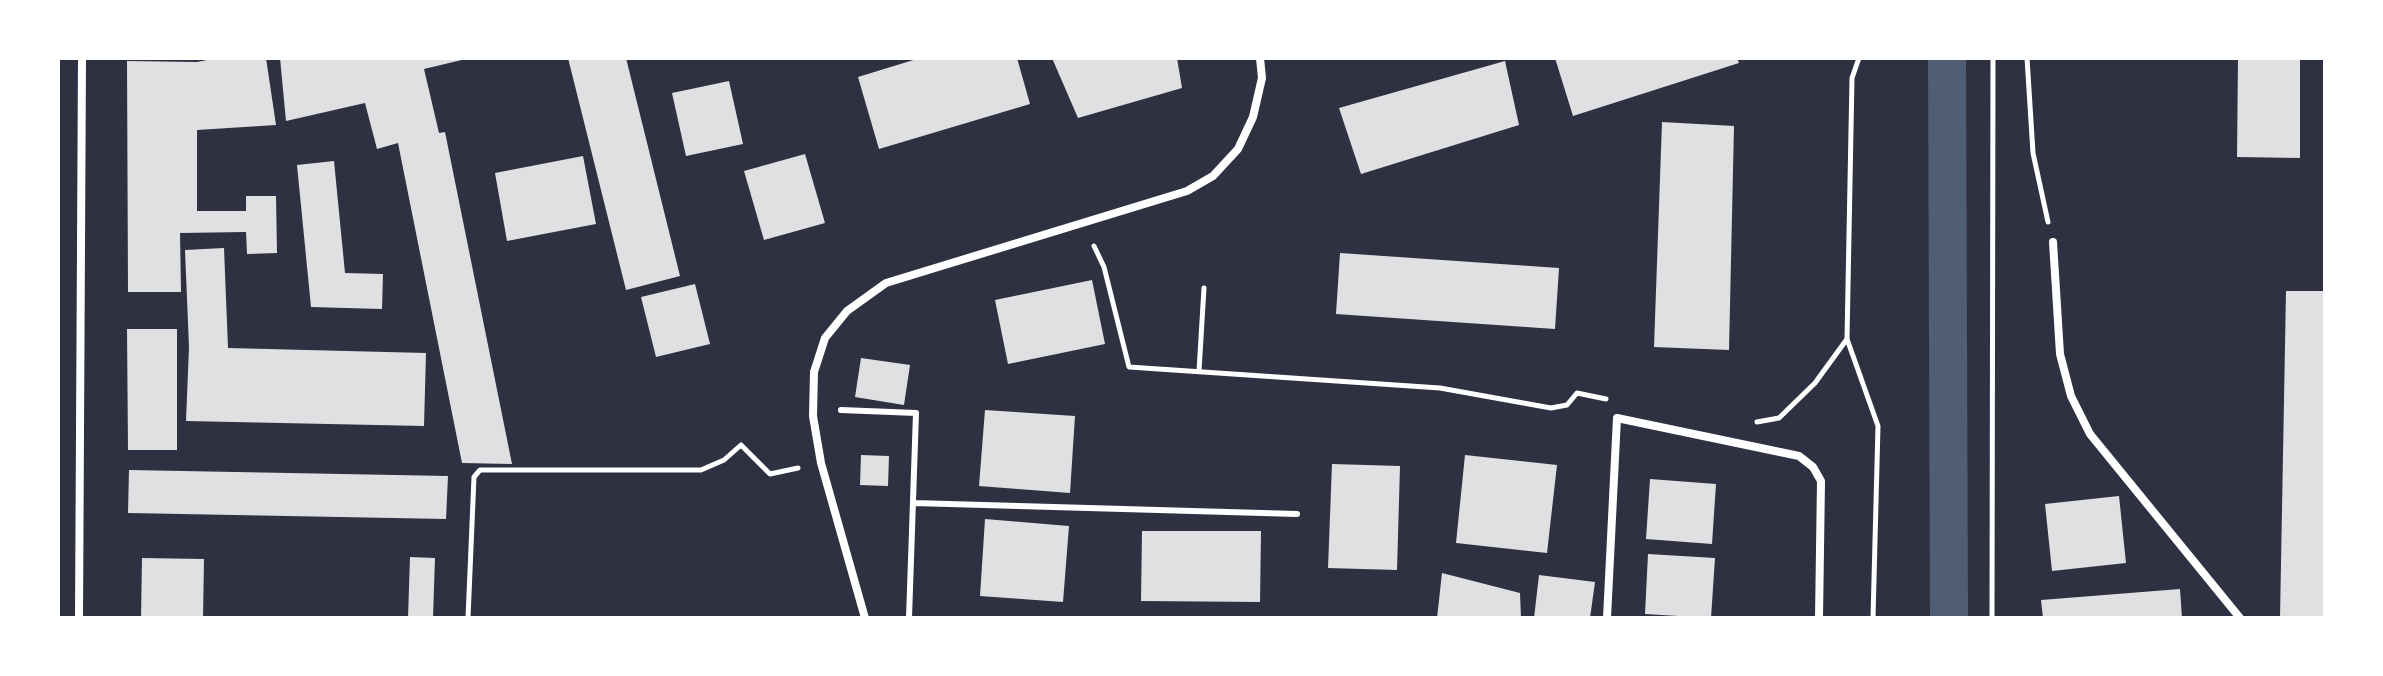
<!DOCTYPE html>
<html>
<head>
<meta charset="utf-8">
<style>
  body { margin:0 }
  #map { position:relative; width:2383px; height:676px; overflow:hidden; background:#2d3142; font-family:Jost,sans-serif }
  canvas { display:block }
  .frame { position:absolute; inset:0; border:60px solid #fff; pointer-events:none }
</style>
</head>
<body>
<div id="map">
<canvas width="2383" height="676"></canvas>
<div class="frame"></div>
</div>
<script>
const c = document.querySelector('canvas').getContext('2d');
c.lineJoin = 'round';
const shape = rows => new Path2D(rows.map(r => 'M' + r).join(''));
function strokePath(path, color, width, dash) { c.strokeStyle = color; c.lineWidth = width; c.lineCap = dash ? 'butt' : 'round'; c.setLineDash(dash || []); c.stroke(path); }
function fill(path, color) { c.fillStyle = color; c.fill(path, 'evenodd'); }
strokePath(shape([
  [1947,58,1949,618]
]), '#4f5d75', 38);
fill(shape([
  [217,58,266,58,276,125,197,130,197,211,246,211,246,196,276,196,277,253,247,254,246,232,180,233,181,292,128,292,127,61,197,62],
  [280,58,470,58,424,69,439,133,445,132,512,464,462,463,398,143,377,149,365,103,286,121],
  [568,58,626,58,680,276,626,290],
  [920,58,1017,58,1030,104,879,149,858,77],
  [1052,58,1177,58,1182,88,1078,118],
  [1555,58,1737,58,1739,63,1573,116],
  [2238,58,2300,58,2300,158,2237,157],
  [1505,61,1519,125,1361,174,1339,108],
  [729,81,743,144,686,156,672,93],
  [1662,122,1734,126,1729,350,1654,347],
  [805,154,825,223,764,240,744,171],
  [583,156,596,224,507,241,495,173],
  [334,161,345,273,383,274,382,309,311,307,297,165],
  [224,248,228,348,426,353,424,426,186,421,189,347,185,250],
  [1340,253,1559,268,1555,329,1336,314],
  [1092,280,1105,344,1008,364,995,300],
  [695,284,710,344,656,357,641,297],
  [2286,291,2325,291,2325,618,2280,618],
  [127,329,177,329,177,450,128,450],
  [861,358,910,365,904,405,855,397],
  [985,410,1075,416,1070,493,979,486],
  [861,455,889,456,888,486,860,485],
  [1465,455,1557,465,1547,553,1456,543],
  [1332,464,1400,466,1397,570,1328,568],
  [129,470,448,476,446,519,128,513],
  [1650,479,1716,484,1712,544,1646,539],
  [2119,496,2126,563,2052,571,2045,504],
  [985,519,1069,526,1063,602,980,596],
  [1142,531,1261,531,1260,602,1141,601],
  [1648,554,1715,558,1711,618,1645,614],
  [410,557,435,558,433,618,408,618],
  [142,558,204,559,203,618,141,618],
  [1442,573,1520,593,1521,618,1437,618],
  [1539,575,1595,582,1590,618,1534,618],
  [2180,589,2182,618,2043,618,2041,600]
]), '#e0e0e3');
strokePath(shape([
  [1859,58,1852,78,1847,339,1878,426,1873,618],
  [2027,58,2033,153,2048,222],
  [1094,246,1104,267,1129,367,1440,388,1551,408,1567,405,1577,393,1606,399],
  [1199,371,1204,288],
  [1757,422,1779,418,1815,383,1847,339],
  [468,618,474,477,480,470,701,470,724,460,741,445,770,474,798,468],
  [1992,618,1993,58]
]), '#fff', 5);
strokePath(shape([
  [841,410,916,413,909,618],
  [914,503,1297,514]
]), '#fff', 6);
strokePath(shape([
  [2053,242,2060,354,2071,396,2090,434,2240,618],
  [79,618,82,58],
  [865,618,821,463,813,416,814,372,825,338,847,311,886,283,1187,191,1213,176,1238,149,1253,117,1262,78,1260,58],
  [1607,618,1617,418,1799,456,1813,467,1821,481,1819,618]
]), '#fff', 8);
</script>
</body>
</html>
